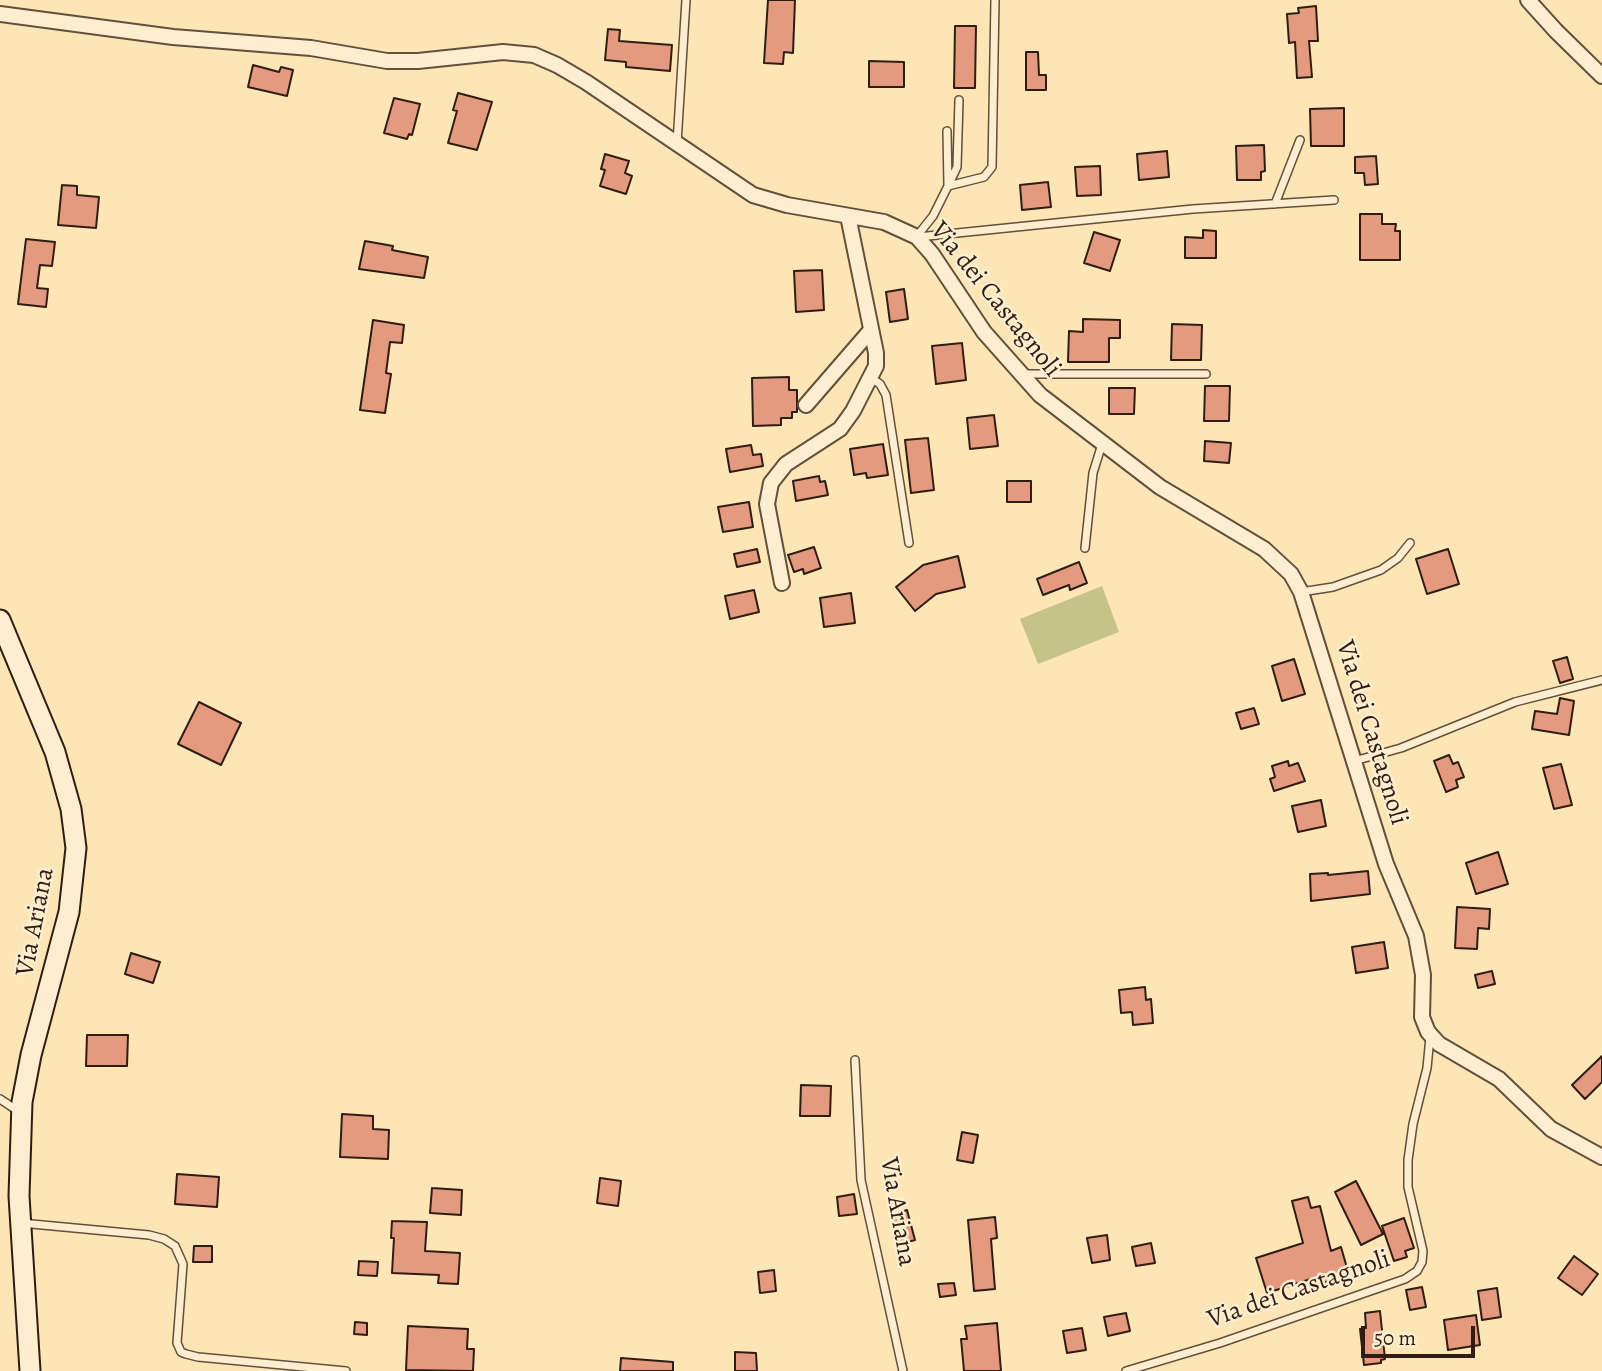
<!DOCTYPE html>
<html>
<head>
<meta charset="utf-8">
<style>
  body { margin:0 }
  #map { position:relative; width:1602px; height:1371px; overflow:hidden; background:#fde5b5; font-family:Alegreya,serif }
  canvas { display:block }
  .scale { position:absolute; left:1361px; top:1326px; width:114px; height:32px; box-sizing:border-box; border:4px solid #2f1d13; border-top:0; padding-left:9px; font-size:21px; line-height:24px; white-space:nowrap; color:#2f1d13; -webkit-text-stroke:5px #feeecf; paint-order:stroke }
</style>
</head>
<body>
<div id="map">
<canvas width="1602" height="1371"></canvas>
<div class="scale">50 m</div>
</div>
<script>
const c = document.querySelector('canvas').getContext('2d');
c.lineJoin = 'round';
function fill(path, color) { c.fillStyle = color; c.fill(path, 'evenodd'); }
const shape = rows => new Path2D(rows.map(r => 'M' + r).join(''));
function strokePath(path, color, width, dash) { c.strokeStyle = color; c.lineWidth = width; c.lineCap = dash ? 'butt' : 'round'; c.setLineDash(dash || []); c.stroke(path); }
function label(font, color, halo, rows, align = 'center') {
  c.font = font + ' Alegreya,serif'; c.lineWidth = 5; c.setLineDash([]); c.textBaseline = 'middle'; c.strokeStyle = halo; c.fillStyle = color; for (const [text, x, y, turn = 0] of rows) {
    c.save(); c.translate(x, y); c.rotate((+turn || 0) * Math.PI / 180); c.textAlign = isNaN(turn) ? turn : align; if (halo) c.strokeText(text, 0, 0); c.fillText(text, 0, 0); c.restore();
  }
}
fill(shape([
  [1102,586,1119,632,1038,664,1020,619]
]), '#c5c38a');
const building = shape([
  [768,0,795,0,793,53,784,52,783,64,764,63,768,0],
  [1316,6,1318,41,1309,41,1312,77,1297,78,1295,42,1289,43,1287,14,1299,13,1298,8,1316,6],
  [955,26,976,26,975,88,954,88,955,26],
  [608,29,620,30,619,41,672,45,670,71,626,67,626,62,605,60,608,29],
  [1026,52,1038,52,1039,75,1046,75,1046,90,1026,90,1026,52],
  [869,61,904,62,904,87,869,87,869,61],
  [253,65,279,72,281,67,293,70,287,96,248,87,253,65],
  [458,93,492,102,477,150,448,143,457,111,453,110,458,93],
  [394,98,420,104,412,135,409,134,407,139,384,133,394,98],
  [1344,108,1344,146,1311,146,1310,109,1344,108],
  [1264,145,1265,171,1261,172,1261,180,1237,180,1236,146,1264,145],
  [1167,151,1169,177,1139,180,1137,154,1167,151],
  [605,154,629,161,625,173,632,176,626,194,600,186,605,170,601,169,605,154],
  [1376,156,1378,184,1365,185,1364,173,1355,173,1355,157,1376,156],
  [1100,166,1101,195,1077,196,1075,167,1100,166],
  [1048,182,1051,207,1022,210,1020,185,1048,182],
  [62,185,77,186,77,195,99,197,96,228,58,225,62,185],
  [1360,214,1382,214,1382,224,1396,224,1395,231,1400,231,1400,260,1360,260,1360,214],
  [1203,230,1216,231,1216,258,1185,258,1185,237,1203,238,1203,230],
  [1094,232,1120,240,1110,271,1084,263,1094,232],
  [26,239,55,242,52,266,40,265,37,288,48,289,46,307,18,304,26,239],
  [365,241,393,246,392,250,428,257,424,278,359,269,365,241],
  [822,270,824,310,796,312,794,271,822,270],
  [904,289,908,319,890,322,886,292,904,289],
  [1083,319,1120,320,1120,338,1109,338,1109,362,1068,362,1069,331,1083,332,1083,319],
  [373,320,404,325,402,343,390,342,386,373,391,374,385,413,360,410,373,320],
  [1172,324,1202,325,1201,360,1171,360,1172,324],
  [962,343,966,380,936,384,932,346,962,343],
  [789,377,789,390,797,390,797,412,792,412,792,418,781,418,781,425,753,426,752,378,789,377],
  [1205,386,1230,386,1229,421,1204,421,1205,386],
  [1109,388,1135,388,1134,414,1109,414,1109,388],
  [994,415,998,446,970,449,967,418,994,415],
  [928,438,934,490,911,493,905,440,928,438],
  [1205,441,1231,443,1229,463,1204,461,1205,441],
  [883,444,888,475,867,478,866,473,854,475,850,449,883,444],
  [751,445,753,455,761,454,763,466,730,472,726,449,751,445],
  [819,476,820,482,825,481,828,495,796,501,793,481,819,476],
  [1007,481,1031,481,1031,502,1007,502,1007,481],
  [749,502,753,527,723,532,718,507,749,502],
  [814,547,821,568,804,574,803,569,794,572,788,555,814,547],
  [757,549,760,562,737,567,734,554,757,549],
  [1448,549,1459,584,1427,594,1416,559,1448,549],
  [958,556,965,587,936,594,915,611,896,587,923,565,958,556],
  [1079,562,1087,583,1070,590,1069,585,1043,595,1037,579,1079,562],
  [754,590,759,612,730,619,725,596,754,590],
  [851,593,855,623,824,627,820,598,851,593],
  [1567,657,1573,679,1560,683,1553,661,1567,657],
  [1294,659,1305,694,1282,701,1272,666,1294,659],
  [1560,698,1574,701,1569,735,1532,729,1535,711,1557,714,1560,698],
  [199,702,241,723,221,765,178,744,199,702],
  [1254,708,1259,724,1241,729,1236,713,1254,708],
  [1449,755,1453,764,1458,762,1464,777,1456,780,1458,787,1446,792,1434,761,1449,755],
  [1288,761,1289,766,1298,763,1305,781,1274,791,1270,779,1275,777,1272,766,1288,761],
  [1561,764,1572,805,1554,809,1543,768,1561,764],
  [1321,800,1326,826,1298,832,1292,806,1321,800],
  [1498,852,1508,884,1476,894,1466,863,1498,852],
  [1368,871,1370,894,1311,901,1310,874,1328,873,1328,875,1368,871],
  [1457,907,1490,909,1489,929,1478,928,1477,949,1455,948,1457,907],
  [1384,942,1388,968,1356,973,1352,947,1384,942],
  [131,953,160,962,153,983,125,974,131,953],
  [1492,971,1495,984,1478,988,1475,975,1492,971],
  [1145,987,1146,1000,1151,999,1153,1023,1133,1025,1132,1012,1121,1013,1119,990,1145,987],
  [87,1035,128,1035,127,1066,86,1066,87,1035],
  [1602,1056,1602,1082,1585,1099,1572,1085,1602,1056],
  [801,1085,831,1086,830,1116,800,1116,801,1085],
  [342,1114,373,1116,373,1129,389,1130,388,1159,340,1157,342,1114],
  [962,1132,978,1135,973,1163,957,1160,962,1132],
  [177,1174,219,1177,217,1207,175,1204,177,1174],
  [600,1178,621,1181,618,1206,597,1203,600,1178],
  [1356,1181,1383,1234,1361,1245,1335,1192,1356,1181],
  [432,1188,462,1190,461,1215,430,1213,432,1188],
  [854,1194,857,1214,839,1216,837,1197,854,1194],
  [1308,1197,1311,1208,1320,1206,1331,1251,1341,1247,1349,1275,1316,1285,1314,1278,1267,1293,1256,1258,1303,1243,1292,1201,1308,1197],
  [907,1210,915,1240,900,1244,892,1215,907,1210],
  [995,1217,997,1238,991,1239,995,1289,974,1291,968,1220,995,1217],
  [1404,1218,1414,1248,1405,1251,1407,1257,1394,1261,1382,1226,1404,1218],
  [392,1221,427,1222,425,1251,460,1253,458,1284,438,1283,439,1275,392,1273,394,1238,391,1238,392,1221],
  [1107,1235,1110,1260,1092,1263,1087,1238,1107,1235],
  [1151,1243,1155,1263,1136,1266,1132,1247,1151,1243],
  [194,1246,212,1246,212,1262,193,1262,194,1246],
  [1574,1256,1598,1274,1582,1295,1558,1278,1574,1256],
  [359,1261,378,1262,377,1276,358,1275,359,1261],
  [774,1270,776,1291,760,1293,758,1272,774,1270],
  [954,1283,956,1295,940,1297,938,1284,954,1283],
  [1422,1287,1426,1307,1410,1310,1406,1290,1422,1287],
  [1497,1288,1501,1317,1482,1320,1478,1291,1497,1288],
  [1380,1311,1385,1359,1381,1360,1381,1363,1364,1365,1360,1329,1366,1328,1365,1313,1380,1311],
  [1126,1313,1130,1331,1108,1336,1104,1317,1126,1313],
  [1476,1315,1480,1345,1448,1350,1444,1320,1476,1315],
  [355,1322,367,1323,367,1335,354,1334,355,1322],
  [997,1323,1001,1371,964,1371,961,1339,967,1339,965,1326,997,1323],
  [408,1326,468,1329,467,1349,474,1349,473,1371,406,1370,408,1326],
  [1082,1328,1086,1350,1067,1353,1063,1331,1082,1328],
  [735,1352,756,1353,757,1371,735,1371,735,1352],
  [621,1358,673,1362,673,1371,620,1371,621,1358]
]);
fill(building, '#e49a7e');
strokePath(building, '#2f1d13', 2);
const lane = shape([
  [677,143,686,0],
  [948,186,984,177,992,167,995,0],
  [948,186,957,167,959,100],
  [1275,204,1300,140],
  [917,236,933,216,948,186,947,131],
  [918,237,1193,209,1334,200],
  [1021,374,1206,374],
  [871,378,880,384,886,395,909,543],
  [1085,548,1093,473,1102,444],
  [1301,592,1333,587,1381,570,1398,558,1410,543],
  [1354,761,1401,748,1515,702,1602,680],
  [855,1060,861,1180,903,1371],
  [0,1099,18,1111],
  [21,1223,149,1235,164,1239,175,1246,183,1264,177,1343,181,1352,186,1354,198,1357,346,1371],
  [1126,1371,1220,1343,1405,1279,1417,1271,1422,1262,1423,1251,1408,1187,1408,1160,1413,1124,1427,1068,1430,1037]
]);
const street = shape([
  [1528,0,1556,31,1602,76],
  [0,14,173,37,311,48,387,61,418,61,503,52,534,55,557,65,586,82,753,195,787,205,884,222,917,237,932,254,984,332,1040,395,1160,487,1264,549,1291,574,1301,592,1386,864,1416,936,1423,975,1422,1017,1428,1032,1439,1044,1499,1079,1551,1129,1602,1157],
  [806,405,871,330],
  [782,583,767,504,771,483,786,464,840,429,853,411,876,366,876,353,848,216]
]);
const secondary = shape([
  [0,620,55,752,71,809,76,848,69,912,31,1055,22,1102,19,1196,30,1371]
]);
strokePath(lane, '#624f3c', 10);
strokePath(street, '#624f3c', 18);
strokePath(secondary, '#2f1d13', 23);
strokePath(lane, '#feeecf', 7);
strokePath(street, '#feeecf', 14);
strokePath(secondary, '#feeecf', 19);
label('26px', '#2f1d13', '#feeecf', [
  ["Via dei Castagnoli",995,300,51],
  ["Via dei Castagnoli",1371,733,73],
  ["Via Ariana",36,922,-79],
  ["Via Ariana",897,1212,80],
  ["Via dei Castagnoli",1299,1290,-19]
]);
</script>
</body>
</html>
